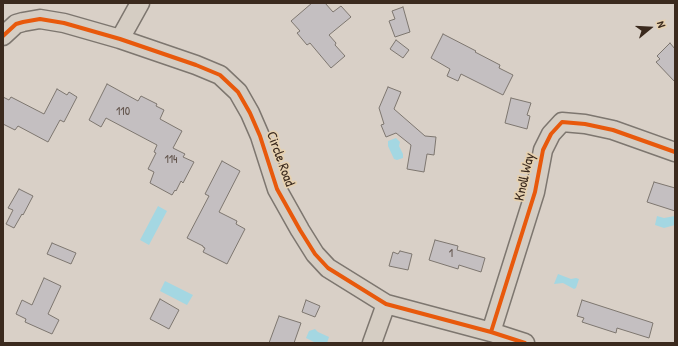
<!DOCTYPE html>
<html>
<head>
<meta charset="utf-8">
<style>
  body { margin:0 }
  #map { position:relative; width:678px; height:346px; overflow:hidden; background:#d9d0c7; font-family:"Patrick Hand",sans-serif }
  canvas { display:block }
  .frame { position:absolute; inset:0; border:4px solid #3b2a1e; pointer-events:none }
  .north { position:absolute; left:630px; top:8px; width:40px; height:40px; -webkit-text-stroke:3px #e6d1b0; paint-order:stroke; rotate:72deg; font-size:11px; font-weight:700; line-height:16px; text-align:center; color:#3b2a1e }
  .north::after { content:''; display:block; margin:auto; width:14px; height:18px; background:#3b2a1e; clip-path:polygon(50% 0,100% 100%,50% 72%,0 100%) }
</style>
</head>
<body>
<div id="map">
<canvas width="678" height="346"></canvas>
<div class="frame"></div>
<div class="north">N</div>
</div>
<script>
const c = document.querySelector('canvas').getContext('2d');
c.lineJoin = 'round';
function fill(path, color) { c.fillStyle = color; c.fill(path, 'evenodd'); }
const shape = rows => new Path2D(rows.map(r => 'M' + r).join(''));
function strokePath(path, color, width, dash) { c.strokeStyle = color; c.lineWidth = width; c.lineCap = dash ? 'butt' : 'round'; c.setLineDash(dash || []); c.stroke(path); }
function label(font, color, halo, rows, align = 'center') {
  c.font = font + ' "Patrick Hand",sans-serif'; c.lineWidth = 3.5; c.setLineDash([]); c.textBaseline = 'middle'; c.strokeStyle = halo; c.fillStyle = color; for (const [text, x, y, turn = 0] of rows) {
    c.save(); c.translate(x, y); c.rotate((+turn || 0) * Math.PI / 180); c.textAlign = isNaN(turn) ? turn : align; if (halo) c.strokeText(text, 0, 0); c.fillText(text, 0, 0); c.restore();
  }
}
fill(shape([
  [396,138,400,142,399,146,403,154,403,158,397,160,394,159,388,146,388,141],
  [158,206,167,211,149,245,140,240],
  [657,216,664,218,675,216,675,225,664,228,655,225],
  [558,274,571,279,576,278,579,279,576,288,574,289,563,283,554,284],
  [165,281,193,295,187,305,160,291],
  [315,329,318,332,329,337,327,343,314,342,306,338,309,331]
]), '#a4d7e2');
const building = shape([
  [312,3,325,3,333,12,341,6,351,17,329,35,336,43,335,45,345,56,331,68,310,43,307,45,297,33,300,31,291,21,312,3],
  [403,7,410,32,395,37,389,21,395,19,392,11,403,7],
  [443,34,476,51,475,52,500,65,499,68,513,75,503,95,461,74,458,81,447,76,450,69,431,58,443,34],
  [396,40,409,50,403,58,390,49,396,40],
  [670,43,675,49,675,82,656,62,660,59,657,56,670,43],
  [107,84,138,101,141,96,157,104,156,106,164,110,160,119,182,131,173,148,185,154,183,157,194,162,183,183,181,181,176,191,175,190,172,195,150,183,154,172,148,169,156,153,154,152,157,145,106,118,101,127,89,120,107,84],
  [388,87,401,92,394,109,425,136,436,137,434,155,427,154,424,172,407,169,411,145,396,133,386,137,381,125,384,124,379,108,388,87],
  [57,89,67,95,69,92,77,97,64,122,60,120,48,142,18,126,15,130,3,124,3,97,9,100,11,97,44,114,57,89],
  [511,98,531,103,527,115,530,116,527,129,505,123,511,98],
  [222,161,240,171,219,212,237,221,236,224,245,229,227,264,203,252,205,248,203,247,203,246,187,238,209,196,205,194,222,161],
  [654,182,675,188,675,211,647,202,654,182],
  [19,189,33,196,23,215,22,214,14,228,6,224,13,210,8,208,19,189],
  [435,240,458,246,457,250,485,258,481,272,459,265,458,269,429,260,435,240],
  [52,243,76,253,71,264,47,254,52,243],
  [400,251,412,254,408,270,389,266,393,252,398,254,400,251],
  [44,278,61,286,48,314,59,320,52,334,25,322,26,319,16,314,22,300,32,305,44,278],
  [160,299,179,310,169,329,150,319,160,299],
  [306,300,320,306,315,317,302,312,306,300],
  [582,300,653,323,649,338,617,328,616,333,582,322,584,318,577,316,582,300],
  [279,316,301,323,294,343,269,343,279,316]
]);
fill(building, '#c4bfc1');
strokePath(building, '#7d766f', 1);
const minor = shape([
  [3,36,16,24,23,22,40,19,64,23,120,39,196,65,220,75,238,92,250,113,260,136,277,189,300,230,315,254,328,268,386,304,491,332,525,343],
  [120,39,140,3],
  [491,332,535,192,543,150,551,134,562,122,585,124,613,130,675,152],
  [372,343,386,304]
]);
strokePath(minor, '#7d766f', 21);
strokePath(minor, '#d5cdc3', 18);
strokePath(shape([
  [3,36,16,24,23,22,40,19,64,23,120,39,196,65,220,75,238,92,250,113,260,136,277,189,300,230,315,254,328,268,386,304,491,332,525,343],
  [491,332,535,192,543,150,551,134,562,122,585,124,613,130,675,152]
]), '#e8590c', 4);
label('12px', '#63554d', null, [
  ["110",123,112],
  ["114",171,160],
  ["1",451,254]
]);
label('14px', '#3b2a1e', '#e6d1b0', [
  ["Circle Road",280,159,70],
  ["Knoll Way",525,177,-77]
]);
</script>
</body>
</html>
